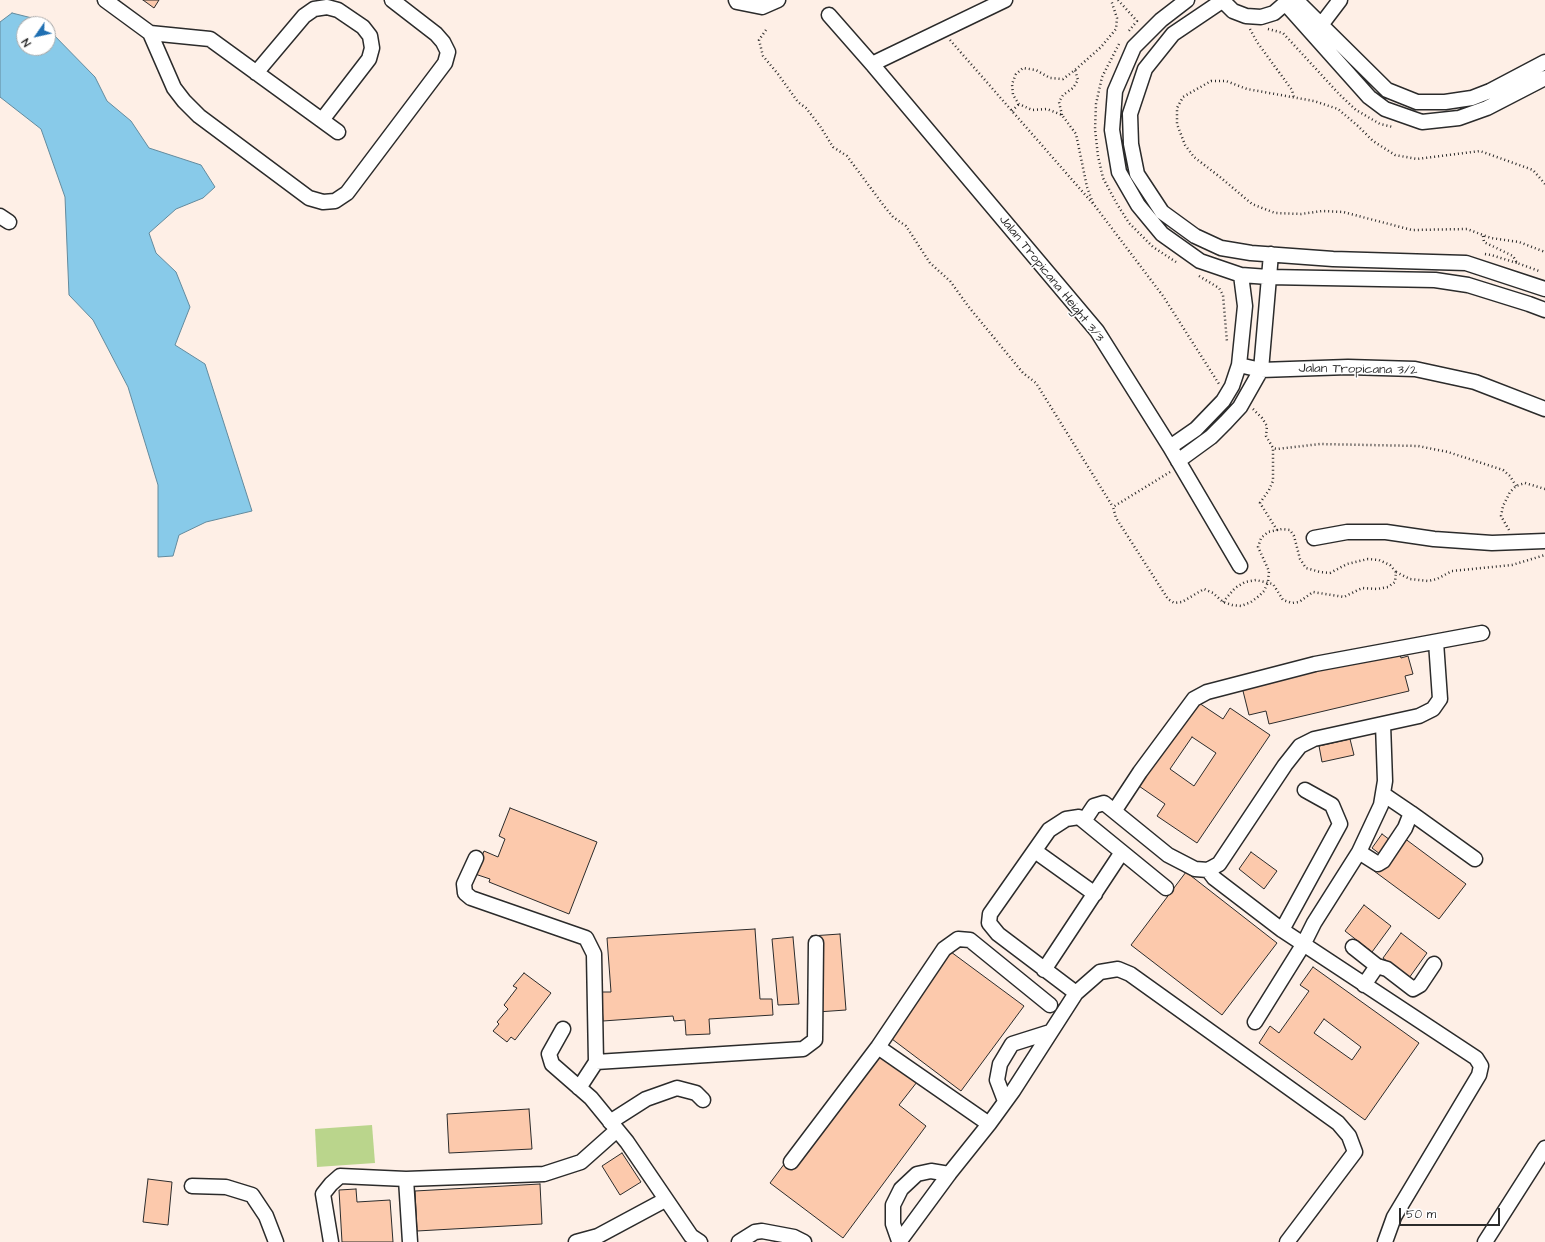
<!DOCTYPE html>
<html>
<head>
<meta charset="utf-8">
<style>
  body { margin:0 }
  #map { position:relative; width:1545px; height:1242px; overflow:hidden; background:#feefe6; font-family:"Architects Daughter",sans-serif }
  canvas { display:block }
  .north { position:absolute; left:16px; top:16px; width:40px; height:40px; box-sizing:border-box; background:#fff; border:1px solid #aaa; border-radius:50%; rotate:236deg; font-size:11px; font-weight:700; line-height:16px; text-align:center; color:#2b2b2b }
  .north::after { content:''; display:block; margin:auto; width:14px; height:18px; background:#1f6fb2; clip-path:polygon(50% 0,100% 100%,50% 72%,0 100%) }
  .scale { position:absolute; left:1399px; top:1208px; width:101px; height:18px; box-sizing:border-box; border:2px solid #2b2b2b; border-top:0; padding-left:5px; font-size:12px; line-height:14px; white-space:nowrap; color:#2b2b2b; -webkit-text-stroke:3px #fff; paint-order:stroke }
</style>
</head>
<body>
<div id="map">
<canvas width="1545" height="1242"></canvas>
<div class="north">N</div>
<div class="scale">50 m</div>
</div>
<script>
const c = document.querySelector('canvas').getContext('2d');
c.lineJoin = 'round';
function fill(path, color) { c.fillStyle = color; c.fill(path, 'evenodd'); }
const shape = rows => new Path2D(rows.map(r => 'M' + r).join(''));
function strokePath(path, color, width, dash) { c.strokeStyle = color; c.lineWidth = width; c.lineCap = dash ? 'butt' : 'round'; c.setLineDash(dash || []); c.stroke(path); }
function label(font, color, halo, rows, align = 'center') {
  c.font = font + ' "Architects Daughter",sans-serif'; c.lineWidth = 3; c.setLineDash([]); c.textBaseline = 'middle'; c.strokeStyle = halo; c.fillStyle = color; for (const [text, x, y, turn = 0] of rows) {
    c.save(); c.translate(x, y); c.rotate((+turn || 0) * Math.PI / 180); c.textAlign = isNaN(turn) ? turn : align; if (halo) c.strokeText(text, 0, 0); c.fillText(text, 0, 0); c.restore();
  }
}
fill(shape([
  [372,1125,375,1163,317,1167,315,1129]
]), '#bad58c');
const water = shape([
  [12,13,40,20,43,24,24,24,24,48,48,48,48,29,95,77,107,101,131,121,149,148,201,165,215,187,203,198,176,209,149,233,156,253,176,272,190,307,175,345,205,364,252,511,206,522,179,535,173,556,158,557,158,485,128,387,93,320,69,295,65,197,41,129,0,97,0,22,12,13]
]);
fill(water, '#88cae9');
strokePath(water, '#638a9d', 1);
const building = shape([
  [143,0,159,0,154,8,143,0],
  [1398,647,1401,658,1408,656,1413,674,1405,676,1409,691,1269,724,1266,711,1249,715,1242,687,1398,647],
  [1193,699,1223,719,1230,708,1270,735,1197,843,1157,816,1165,804,1136,784,1193,699],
  [1192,737,1216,753,1194,786,1170,769,1192,737],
  [1350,739,1354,755,1322,762,1319,746,1350,739],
  [510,808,597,842,569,914,489,882,490,879,475,874,484,851,498,857,505,839,499,836,510,808],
  [1382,834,1394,843,1400,835,1466,884,1439,919,1374,871,1384,857,1372,848,1382,834],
  [1251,852,1277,871,1264,889,1239,869,1251,852],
  [1186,872,1277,943,1222,1015,1131,945,1186,872],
  [1364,905,1391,926,1372,952,1345,931,1364,905],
  [755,929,760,999,772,999,773,1015,709,1019,710,1034,686,1035,685,1020,674,1021,673,1016,603,1021,601,992,611,992,607,938,755,929],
  [1401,933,1427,953,1409,978,1383,958,1401,933],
  [840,934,846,1010,817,1012,811,936,840,934],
  [793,937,799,1004,778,1005,772,939,793,937],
  [947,949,1024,1006,961,1091,884,1033,947,949],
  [1313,967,1419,1043,1365,1120,1259,1043,1270,1026,1279,1033,1309,991,1300,985,1313,967],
  [1324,1019,1361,1047,1352,1060,1314,1033,1324,1019],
  [524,973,551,993,515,1040,511,1037,507,1042,493,1031,499,1024,497,1022,508,1009,504,1005,517,988,513,986,524,973],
  [871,1048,917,1082,899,1105,926,1126,843,1238,770,1183,871,1048],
  [529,1109,532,1149,449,1153,447,1114,529,1109],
  [622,1153,641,1182,620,1195,602,1166,622,1153],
  [148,1179,172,1182,168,1225,143,1222,148,1179],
  [540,1184,542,1224,417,1231,415,1191,540,1184],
  [356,1189,357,1202,390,1200,393,1242,342,1242,339,1190,356,1189]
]);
fill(building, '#fcc9ac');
strokePath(building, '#2b2b2b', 1);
const minor = shape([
  [105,0,150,33,210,39,338,132],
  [736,0,737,2,762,7,778,0],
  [1187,0,1161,20,1134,47,1115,91,1112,130,1119,172,1138,205,1162,234,1200,261,1241,275,1268,277,1435,280,1468,285,1529,304,1545,310],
  [1222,0,1233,11,1246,16,1261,17,1274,13,1289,0],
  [1296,0,1387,90,1417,102,1445,102,1472,98,1490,91,1545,62],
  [1222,1,1173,34,1145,69,1130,114,1131,144,1137,174,1162,212,1195,236,1221,248,1251,253,1333,259,1466,263,1545,289],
  [1286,4,1369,97,1385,109,1422,122,1459,118,1487,108,1545,78],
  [829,15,872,64,1097,331,1170,447,1240,566],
  [1321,25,1340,0],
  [150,33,174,88,184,101,199,116,309,198,323,202,335,201,347,193,445,63,448,52,443,42,436,34,392,0],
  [872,64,1005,0],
  [256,73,304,16,314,9,327,7,338,10,363,27,370,36,372,48,369,59,322,120],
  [0,216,9,222],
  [1239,365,1261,370,1348,367,1415,369,1475,382,1545,409],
  [1170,447,1196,429,1223,401,1232,386,1239,365,1245,306,1241,275],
  [1178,461,1211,437,1226,422,1240,407,1261,370,1271,254],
  [1314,538,1347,532,1386,532,1434,539,1492,543,1545,541],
  [1383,794,1411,813,1475,859],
  [1115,810,1140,772,1194,699,1207,692,1315,664,1482,633],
  [1084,821,1094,806,1104,803,1168,855,1195,869,1208,870,1219,864,1285,765,1300,746,1314,739,1419,716,1433,709,1440,699,1436,642],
  [1035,851,1095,894],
  [1359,852,1378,864,1383,861,1405,828,1411,813],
  [476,858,464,884,465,893,471,898,586,938,594,954,596,1062,579,1088],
  [1208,870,1214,878,1282,930,1476,1058,1481,1066,1479,1075,1394,1217,1385,1242],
  [1282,930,1340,824,1332,805,1305,790],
  [1353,947,1377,966],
  [1044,970,1122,852],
  [1364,985,1377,966,1387,969,1413,989,1420,985,1434,964],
  [1076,993,998,934,989,923,990,914,1049,830,1066,819,1079,817,1166,888],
  [1255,1022,1303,945,1314,923,1359,852,1381,805,1385,781,1383,724],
  [563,1029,549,1054,552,1064,591,1098,627,1142,691,1236,700,1242],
  [878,1047,989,1124],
  [596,1062,803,1049,815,1040,816,943],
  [1005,1101,997,1080,1000,1064,1012,1044,1050,1032],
  [610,1122,646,1099,677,1088,696,1093,703,1100],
  [791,1162,878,1047,944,949,958,939,970,940,1050,1005],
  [406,1179,410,1242],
  [192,1186,226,1187,252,1195,266,1216,276,1242],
  [899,1241,893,1224,893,1205,901,1189,917,1174,931,1171,949,1174],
  [331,1242,323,1194,331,1184,340,1176,406,1179,544,1174,581,1162,617,1130],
  [576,1242,598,1236,665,1200],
  [739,1242,755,1232,762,1231,794,1237,804,1242],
  [899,1242,949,1174,989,1124,1013,1091,1076,993,1100,972,1118,969,1130,974,1338,1123,1349,1136,1355,1152,1287,1242],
  [1485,1242,1545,1148]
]);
strokePath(minor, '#2b2b2b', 17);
strokePath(shape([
  [1118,0,1137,21,1128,32],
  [1250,29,1257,42,1292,90,1294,98],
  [1268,29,1283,33,1339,94,1356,110,1380,124,1393,127],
  [766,30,759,40,763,56,778,74,798,102,806,108,820,126,833,147,847,156,884,206,893,217,906,226,930,263,950,281,968,306,1023,373,1036,383,1113,507],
  [950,40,1095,206,1163,296,1219,384],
  [1119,44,1102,77,1096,104,1095,129,1098,156,1103,178,1117,204,1129,223,1153,247,1176,262],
  [1012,111,1019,104],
  [1062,115,1059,102,1063,95,1073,88,1078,80,1075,70],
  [1545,184,1533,170,1480,151,1417,159,1395,155,1373,141,1358,126,1338,109,1314,101,1247,89,1226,81,1211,81,1183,97,1177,108,1177,124,1185,145,1194,157,1220,177,1252,204,1275,213,1301,214,1322,211,1343,212,1412,230,1467,229,1491,238,1519,242,1545,252],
  [1093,203,1087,187,1076,134,1062,115,1047,109,1032,110,1019,104,1013,95,1012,84,1016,74,1023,68,1036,70,1050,78,1063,79,1075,70,1101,47,1116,29,1117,18,1111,0],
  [1483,236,1484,242,1513,256,1517,263,1539,271],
  [1485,254,1491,255,1517,263],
  [1199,276,1219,288,1223,295,1227,342],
  [1253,409,1262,418,1267,426,1266,436,1273,448,1277,449,1320,444,1418,446,1448,452,1503,470,1510,476,1516,486],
  [1170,472,1113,507,1116,518,1168,599,1174,603,1182,602,1204,589,1213,593,1223,602,1232,605,1241,606,1251,602,1259,596,1264,591,1268,582,1269,571,1258,547,1261,538,1268,532,1277,530,1260,503,1269,490,1273,481,1273,448],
  [1509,530,1501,516,1503,506,1510,492,1516,486,1525,483,1545,489],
  [1396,572,1410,579,1428,581,1437,579,1452,571,1512,565,1545,555],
  [1223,602,1235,588,1245,582,1256,580,1273,584,1283,600,1292,603,1299,602,1313,592,1344,597,1362,588,1377,589,1388,587,1395,582,1396,572,1390,565,1379,560,1368,559,1347,564,1330,573,1320,572,1306,568,1300,559,1294,536,1290,530,1282,529,1277,530]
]), '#2b2b2b', 2.5, [1, 3]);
strokePath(minor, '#fff', 14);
label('13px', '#2b2b2b', '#fff', [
  ["Jalan Tropicana Height 3/3",1051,279,51],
  ["Jalan Tropicana 3/2",1358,370,1]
]);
</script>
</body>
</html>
